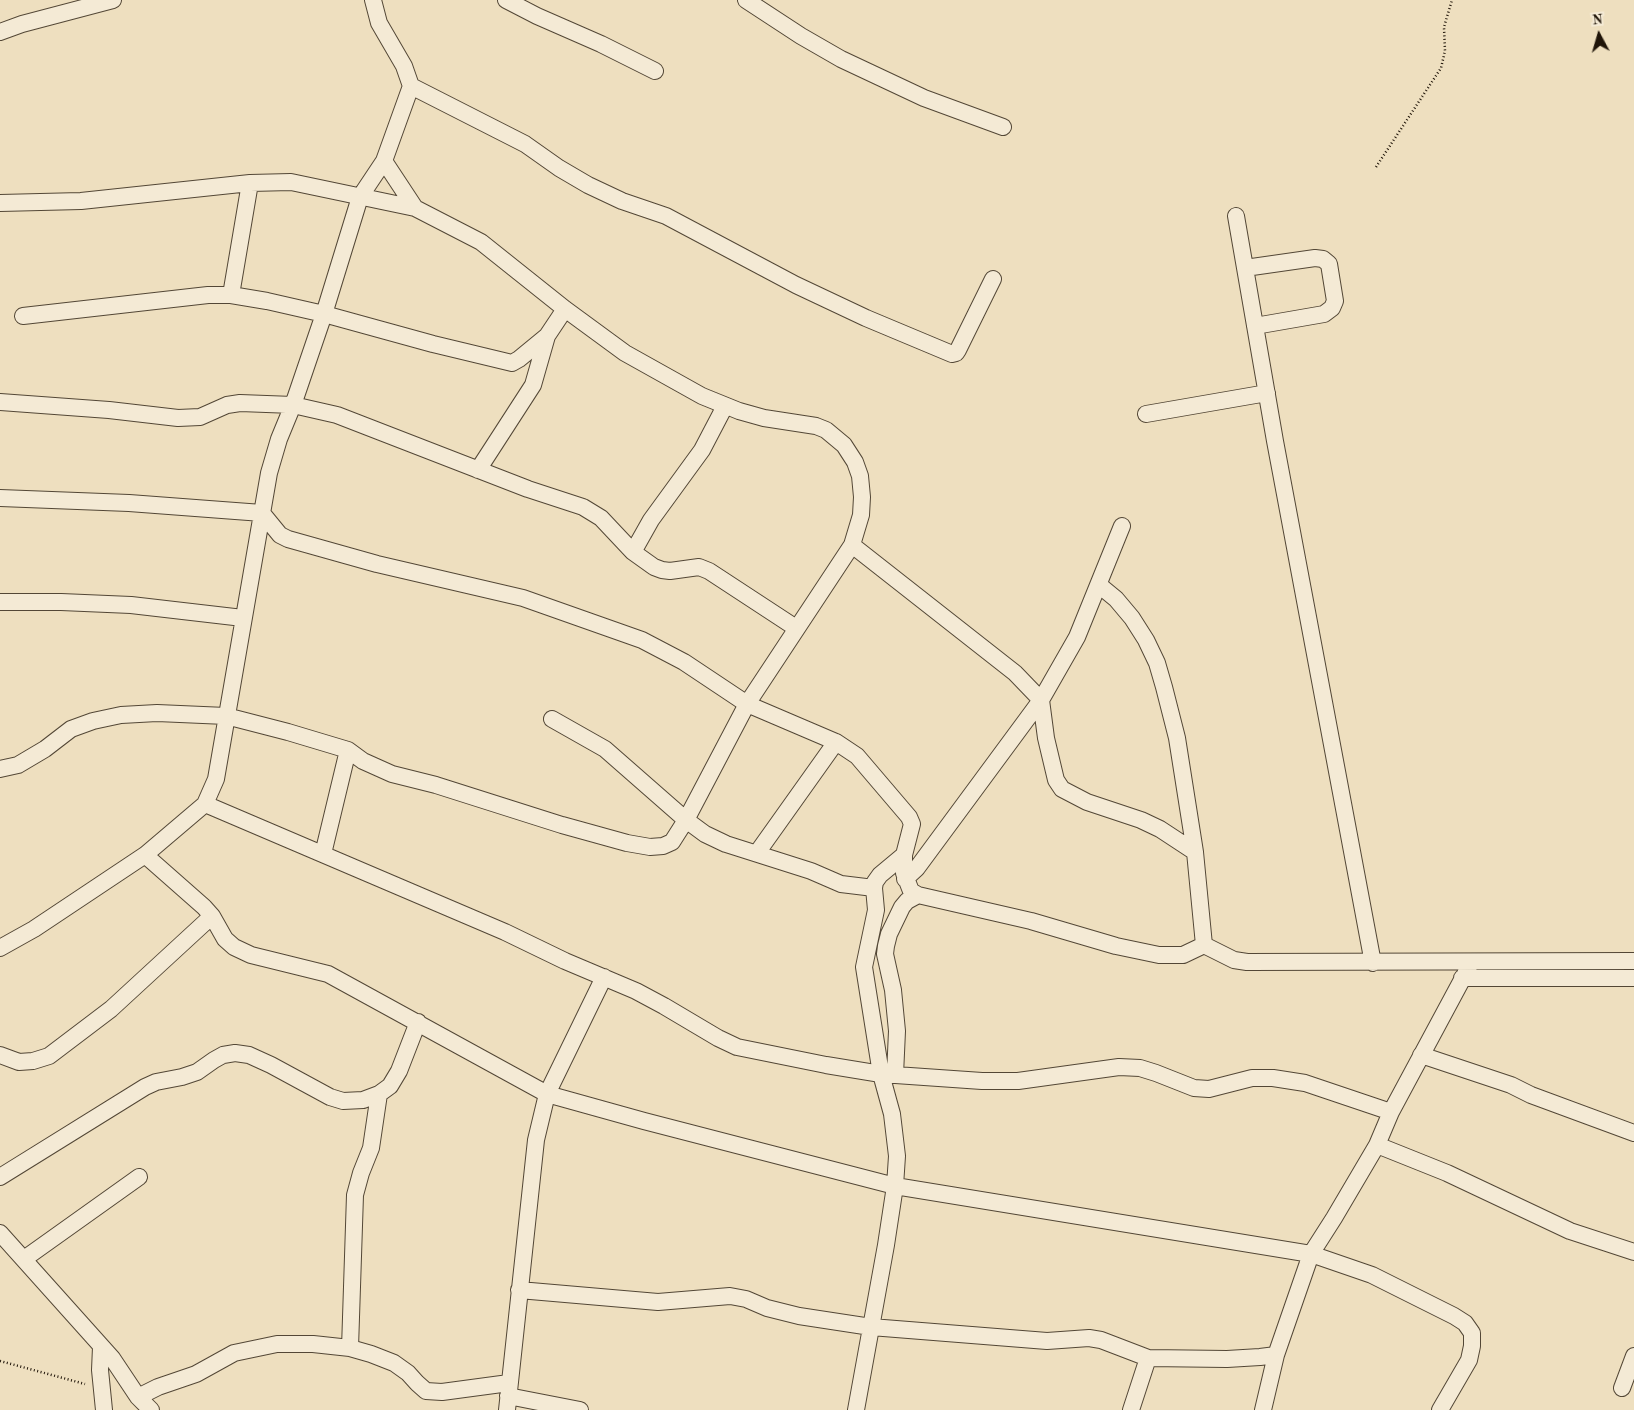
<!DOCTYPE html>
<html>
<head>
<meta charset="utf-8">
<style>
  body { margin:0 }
  #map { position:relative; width:1634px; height:1410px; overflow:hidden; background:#eedfbf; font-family:"Old Standard TT",serif }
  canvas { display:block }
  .north { position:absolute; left:1574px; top:10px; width:50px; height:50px; -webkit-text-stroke:4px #f4ead5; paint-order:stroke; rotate:354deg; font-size:14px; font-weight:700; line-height:20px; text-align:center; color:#1f1408 }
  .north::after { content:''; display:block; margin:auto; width:18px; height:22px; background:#1f1408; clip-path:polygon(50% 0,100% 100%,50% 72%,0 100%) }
</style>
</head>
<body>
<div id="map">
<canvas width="1634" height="1410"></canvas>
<div class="north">N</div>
</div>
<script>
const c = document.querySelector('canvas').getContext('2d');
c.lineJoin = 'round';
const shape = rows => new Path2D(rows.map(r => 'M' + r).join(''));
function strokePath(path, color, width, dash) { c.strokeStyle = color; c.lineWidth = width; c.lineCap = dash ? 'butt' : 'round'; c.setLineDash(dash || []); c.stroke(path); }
const minor = shape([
  [506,0,537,16,601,44,655,71],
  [746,0,801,36,841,59,924,98,1003,127],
  [0,32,22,24,113,0],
  [411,86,525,144,559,168,588,185,622,201,666,216,796,285,866,318,952,354,956,353,958,350,993,279],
  [384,161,415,208],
  [0,203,81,201,250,183,291,182,415,208,481,242,565,309,625,353,702,396,739,411,764,418,816,426,826,430,844,445,855,462,860,476,862,497,861,515,852,545,747,704,686,820,672,842,663,846,650,847,627,843,562,825,436,785,392,774,363,761,348,750,288,732,226,716,157,713,121,715,93,721,71,729,45,749,18,765,0,769],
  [1236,216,1275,441,1373,963],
  [1245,268,1315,258,1323,259,1329,264,1335,301,1332,308,1324,314,1255,326],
  [231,295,250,183],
  [23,316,208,295,231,295,267,301,324,314,433,344,512,363,519,359,547,336,533,385,478,470],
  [547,336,565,309],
  [0,402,109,410,178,418,200,417,227,405,240,403,293,405,337,415,528,489,583,507,601,518,633,552,654,567,662,570,670,571,699,567,709,571,796,628],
  [1146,414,1267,393],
  [0,498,129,503,262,513,280,535,288,539,377,564,523,598,642,640,684,662,747,704,836,742,857,756,909,817,912,824,904,855,904,873,911,891,918,895,1031,921,1116,946,1159,955,1183,955,1204,945,1234,960,1247,962,1634,961],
  [852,545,1015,673,1041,700,1046,738,1056,780,1062,789,1087,802,1141,820,1160,829,1195,852],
  [633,552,651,520,702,450,725,406],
  [1099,585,1116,599,1132,618,1146,640,1157,663,1164,687,1177,738,1195,852,1204,945],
  [0,602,61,602,131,605,243,618],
  [552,719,605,749,686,820,705,834,726,844,811,871,841,884,874,888],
  [205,804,505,932,565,961,636,991,664,1006,718,1038,737,1047,826,1065,881,1074,982,1081,1018,1081,1119,1067,1140,1068,1156,1073,1194,1088,1209,1089,1252,1078,1273,1078,1305,1083,1391,1112],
  [757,853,836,742],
  [323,854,348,750],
  [145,855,204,907,212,916,225,939,234,947,251,955,328,974,547,1094,644,1121,895,1186,1311,1254,1372,1275,1454,1316,1465,1323,1472,1333,1472,1346,1469,1360,1440,1410],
  [905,879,917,868,1041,700,1077,637,1122,526],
  [0,948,34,929,145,855,205,804,216,779,269,473,279,439,293,405,324,314,360,197,384,161,411,86,404,66,379,23,373,0],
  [1462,978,1634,978],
  [0,1055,19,1062,33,1061,49,1056,111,1009,212,916],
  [1421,1055,1511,1085,1531,1095,1634,1133],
  [895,1075,897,1031,893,990,885,954,886,946,889,934,902,907,907,901,918,895],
  [1377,1145,1447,1173,1570,1231,1634,1252],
  [0,1177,145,1087,156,1082,182,1077,197,1072,214,1060,223,1055,235,1053,249,1055,271,1065,330,1097,343,1101,363,1100,379,1094,390,1086,399,1071,418,1022],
  [0,1233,112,1358,138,1397,151,1410],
  [24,1259,139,1177],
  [519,1290,658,1302,730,1296,746,1299,767,1308,799,1316,871,1327,1047,1341,1089,1338,1101,1340,1148,1358,1227,1359,1260,1357,1276,1355],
  [101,1347,100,1370,104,1410],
  [350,1348,355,1195,361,1173,371,1148,379,1094],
  [1622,1388,1634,1356],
  [508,1396,580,1410],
  [138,1397,158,1387,196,1374,234,1353,277,1344,313,1344,350,1348,371,1354,394,1363,408,1373,417,1383,426,1391,442,1392,509,1383],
  [507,1410,536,1140,547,1094,604,977],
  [856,1410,886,1245,895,1186,897,1156,892,1114,881,1074,864,967,876,910,874,888,875,882,880,875,904,855],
  [1131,1410,1148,1358],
  [1263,1410,1276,1355,1311,1254,1334,1218,1377,1145,1391,1112,1471,963]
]);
strokePath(minor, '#534736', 18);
strokePath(shape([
  [1376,167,1441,68,1445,51,1444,27,1452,0],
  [0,1361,85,1384]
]), '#1f1408', 2.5, [1, 2.5]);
strokePath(minor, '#f4ead5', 16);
</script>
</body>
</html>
